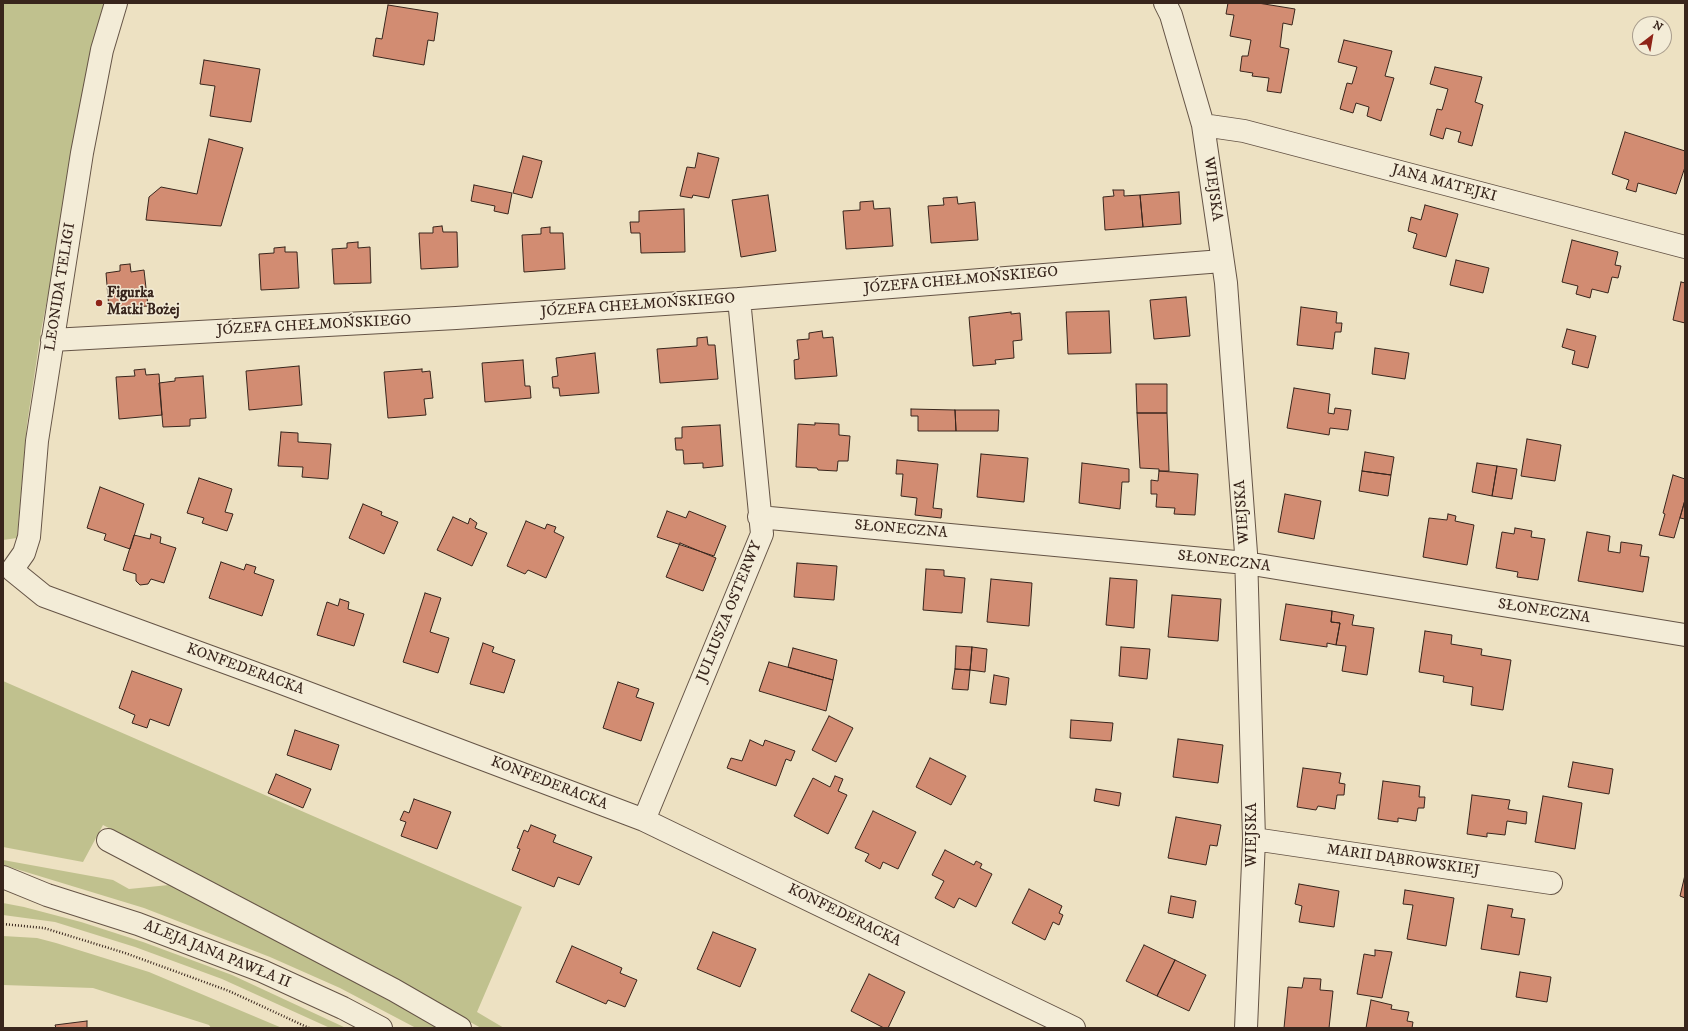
<!DOCTYPE html>
<html>
<head>
<meta charset="utf-8">
<style>
  body { margin:0 }
  #map { position:relative; width:1688px; height:1031px; overflow:hidden; background:#ede1c2; font-family:"IM FELL DW Pica",serif }
  canvas { display:block }
  .frame { position:absolute; inset:0; border:4px solid #38251c; pointer-events:none }
  .north { position:absolute; left:1632px; top:16px; width:40px; height:40px; box-sizing:border-box; background:#f3ecd7; border:1px solid #a89c8c; border-radius:50%; rotate:31deg; font-size:11px; font-weight:700; line-height:16px; text-align:center; color:#38251c }
  .north::after { content:''; display:block; margin:auto; width:14px; height:18px; background:#8f2418; clip-path:polygon(50% 0,100% 100%,50% 72%,0 100%) }
</style>
</head>
<body>
<div id="map">
<canvas width="1688" height="1031"></canvas>
<div class="frame"></div>
<div class="north">N</div>
</div>
<script>
const c = document.querySelector('canvas').getContext('2d');
c.lineJoin = 'round';
function fill(path, color) { c.fillStyle = color; c.fill(path, 'evenodd'); }
const shape = rows => new Path2D(rows.map(r => 'M' + r).join(''));
function strokePath(path, color, width, dash) { c.strokeStyle = color; c.lineWidth = width; c.lineCap = dash ? 'butt' : 'round'; c.setLineDash(dash || []); c.stroke(path); }
function label(font, color, halo, rows, align = 'center') {
  c.font = font + ' "IM FELL DW Pica",serif'; c.lineWidth = 3; c.setLineDash([]); c.textBaseline = 'middle'; c.strokeStyle = halo; c.fillStyle = color; for (const [text, x, y, turn = 0] of rows) {
    c.save(); c.translate(x, y); c.rotate((+turn || 0) * Math.PI / 180); c.textAlign = isNaN(turn) ? turn : align; if (halo) c.strokeText(text, 0, 0); c.fillText(text, 0, 0); c.restore();
  }
}
fill(shape([
  [3,3,105,3,41,331,27,424,17,538,3,540],
  [3,681,522,907,477,1012,504,1028,481,1028,278,916,103,825,83,862,3,847],
  [3,860,113,880,129,889,169,885,176,887,440,1028,416,1028,340,988,270,957,144,908,3,865],
  [3,903,24,907,81,922,143,942,232,975,346,1028,330,1028,222,979,135,947,55,922,3,915],
  [3,936,37,938,56,943,149,972,282,1028,211,1028,209,1025,93,988,3,985]
]), '#c0c18e');
const building = shape([
  [1228,3,1258,3,1295,9,1292,25,1283,23,1280,47,1289,49,1281,93,1267,91,1269,78,1252,76,1253,73,1240,71,1242,56,1248,56,1251,40,1230,36,1234,15,1226,14,1228,3],
  [388,5,438,13,434,41,428,40,424,65,373,56,376,38,382,39,388,5],
  [1344,40,1392,51,1385,76,1394,78,1381,121,1367,116,1369,107,1356,103,1353,113,1340,109,1347,83,1352,84,1357,67,1338,62,1344,40],
  [204,60,260,69,251,122,210,116,215,86,200,84,204,60],
  [1435,67,1482,77,1475,102,1483,105,1472,146,1458,142,1461,132,1446,128,1443,139,1430,135,1437,109,1442,110,1448,89,1430,84,1435,67],
  [1625,132,1685,151,1685,167,1676,194,1638,183,1636,192,1626,189,1629,180,1612,174,1625,132],
  [209,139,243,148,221,226,146,220,149,197,161,187,197,194,209,139],
  [698,153,719,158,709,198,693,195,692,198,680,196,687,167,695,168,698,153],
  [523,156,542,161,532,198,513,193,523,156],
  [474,185,512,193,508,214,494,211,495,206,471,201,474,185],
  [1113,190,1124,190,1124,196,1140,195,1143,227,1105,230,1103,197,1114,196,1113,190],
  [1179,192,1181,224,1143,227,1140,195,1179,192],
  [768,195,776,251,741,257,732,200,768,195],
  [957,197,958,204,975,202,978,240,931,243,928,206,944,205,943,198,957,197],
  [873,201,874,209,890,208,893,246,846,249,843,211,860,210,860,202,873,201],
  [1425,205,1458,214,1446,257,1413,248,1417,234,1408,231,1411,217,1421,220,1425,205],
  [684,209,685,252,641,253,640,233,631,233,630,222,639,222,639,211,684,209],
  [442,226,443,232,457,232,458,267,421,269,419,233,433,233,433,227,442,226],
  [550,227,550,233,563,233,565,269,524,272,522,235,541,234,541,228,550,227],
  [1572,240,1618,252,1615,265,1621,266,1618,278,1612,277,1608,293,1592,289,1590,298,1576,294,1578,286,1562,282,1572,240],
  [358,242,358,248,370,247,371,283,334,284,332,249,347,248,347,243,358,242],
  [285,247,285,252,297,252,299,288,261,290,259,254,274,253,274,248,285,247],
  [1456,260,1489,268,1483,293,1450,285,1456,260],
  [130,264,131,272,144,270,148,306,109,309,106,273,120,271,120,265,130,264],
  [1681,282,1685,283,1685,323,1673,320,1681,282],
  [1186,297,1190,336,1154,339,1150,300,1186,297],
  [1301,307,1337,312,1336,323,1342,323,1341,332,1335,332,1333,349,1297,345,1301,307],
  [1109,311,1111,353,1068,354,1066,312,1109,311],
  [1011,312,1011,314,1020,313,1022,340,1013,341,1014,358,995,360,996,364,973,366,969,317,1011,312],
  [1567,329,1596,336,1588,368,1572,364,1575,351,1562,347,1567,329],
  [822,331,823,338,833,337,837,376,795,379,794,360,799,359,797,340,809,339,809,333,822,331],
  [707,337,708,345,715,345,718,379,660,383,657,349,697,346,697,338,707,337],
  [1375,348,1409,353,1405,379,1372,374,1375,348],
  [595,353,599,393,560,396,559,388,553,388,552,377,558,376,556,358,595,353],
  [523,360,525,386,530,386,531,398,485,402,482,363,523,360],
  [299,366,302,405,249,410,246,371,299,366],
  [145,369,146,375,159,374,162,415,119,419,116,377,135,376,134,370,145,369],
  [422,369,422,372,430,371,433,398,424,399,426,415,388,418,384,372,422,369],
  [203,376,206,418,190,419,190,426,163,427,159,383,175,381,175,378,203,376],
  [1136,384,1167,384,1167,413,1137,413,1136,384],
  [1294,388,1330,394,1328,413,1334,414,1335,408,1351,410,1348,430,1330,428,1329,435,1287,428,1294,388],
  [911,409,955,410,956,431,918,431,918,416,911,416,911,409],
  [955,410,999,410,998,431,956,431,955,410],
  [1137,413,1167,413,1169,471,1159,471,1159,469,1140,468,1137,413],
  [815,423,839,424,839,435,850,436,848,461,838,461,837,471,818,470,817,468,796,467,798,424,815,425,815,423],
  [720,425,723,466,703,468,703,463,684,464,683,450,676,450,675,438,682,438,682,427,720,425],
  [281,432,298,433,298,442,331,444,328,479,302,477,303,467,278,466,281,432],
  [1527,439,1561,445,1555,481,1521,476,1527,439],
  [1365,452,1394,457,1391,475,1362,471,1365,452],
  [981,454,1028,458,1024,502,977,497,981,454],
  [897,460,938,464,933,508,942,509,941,518,915,515,917,498,901,496,903,474,896,474,897,460],
  [1082,463,1129,469,1129,482,1122,482,1120,509,1079,503,1082,463],
  [1477,463,1497,466,1492,496,1472,492,1477,463],
  [1497,466,1517,469,1512,499,1492,496,1497,466],
  [1159,471,1198,474,1195,515,1174,514,1175,508,1156,507,1157,494,1151,494,1151,480,1158,481,1159,471],
  [1362,471,1391,475,1388,496,1359,491,1362,471],
  [1673,475,1685,479,1685,500,1674,538,1659,535,1665,514,1663,513,1673,475],
  [199,478,232,489,225,512,233,514,227,531,202,523,204,518,187,513,199,478],
  [100,487,144,504,130,549,104,540,106,534,87,528,100,487],
  [1285,494,1321,501,1314,539,1278,532,1285,494],
  [1685,500,1685,519,1680,518,1685,500],
  [363,504,382,512,381,515,398,522,384,554,349,538,363,504],
  [667,511,686,518,689,511,726,526,714,556,657,537,667,511],
  [1448,514,1456,516,1455,521,1474,525,1467,565,1423,557,1429,518,1447,520,1448,514],
  [453,517,468,524,470,518,477,523,475,528,487,533,472,566,437,550,453,517],
  [526,521,545,529,547,524,556,527,554,532,564,537,546,578,528,570,525,574,507,566,526,521],
  [1515,528,1532,531,1531,537,1545,539,1538,580,1517,577,1518,572,1496,568,1502,532,1514,534,1515,528],
  [1587,532,1610,536,1608,551,1620,553,1621,542,1642,545,1640,556,1649,557,1643,592,1578,581,1587,532],
  [151,534,161,537,160,543,176,548,164,583,151,579,148,584,140,585,136,581,136,574,123,570,134,535,150,539,151,534],
  [680,543,716,558,703,591,666,577,680,543],
  [221,562,244,570,246,564,256,567,254,573,274,580,262,616,209,598,221,562],
  [797,563,837,566,834,600,794,597,797,563],
  [926,569,944,570,944,576,965,578,962,613,923,610,926,569],
  [1110,578,1137,580,1134,628,1106,625,1110,578],
  [991,579,1032,583,1029,626,987,622,991,579],
  [425,593,441,598,430,632,449,638,438,673,403,662,425,593],
  [1172,595,1221,599,1218,641,1168,637,1172,595],
  [340,599,349,602,348,609,364,614,354,646,317,635,327,602,338,606,340,599],
  [1286,604,1332,611,1331,622,1340,623,1336,645,1327,643,1327,647,1280,640,1286,604],
  [1332,611,1354,615,1352,625,1374,628,1367,675,1342,671,1346,646,1336,645,1340,623,1331,622,1332,611],
  [1425,631,1452,635,1451,644,1482,649,1481,655,1511,660,1503,710,1471,705,1473,687,1443,682,1444,676,1419,672,1425,631],
  [483,643,494,647,492,652,515,660,504,693,470,684,483,643],
  [956,646,972,647,970,670,955,669,956,646],
  [972,647,987,649,985,672,970,670,972,647],
  [1121,647,1150,649,1147,679,1119,676,1121,647],
  [793,648,837,660,833,680,788,667,793,648],
  [769,662,833,680,826,711,759,691,769,662],
  [955,669,970,670,968,690,952,689,955,669],
  [132,671,182,689,169,726,150,719,147,728,132,723,135,715,119,708,132,671],
  [994,675,1009,678,1006,705,990,703,994,675],
  [618,682,639,689,636,697,654,703,641,741,603,728,618,682],
  [829,716,853,728,836,762,812,750,829,716],
  [1071,720,1113,723,1111,741,1070,738,1071,720],
  [295,730,339,745,331,770,287,755,295,730],
  [1178,739,1223,745,1218,783,1173,777,1178,739],
  [750,740,763,746,765,740,795,751,791,761,786,759,776,786,727,768,731,758,742,761,750,740],
  [930,758,966,776,951,805,916,787,930,758],
  [1573,762,1613,769,1609,794,1568,787,1573,762],
  [1303,768,1341,773,1339,783,1345,784,1344,795,1337,795,1335,809,1318,806,1316,810,1297,807,1303,768],
  [276,774,311,789,303,808,268,793,276,774],
  [835,776,843,779,838,791,847,795,828,834,794,816,813,778,830,787,835,776],
  [1383,781,1420,786,1419,797,1425,797,1424,808,1418,808,1416,821,1398,818,1398,822,1378,819,1383,781],
  [1096,789,1121,793,1119,806,1094,801,1096,789],
  [1472,795,1510,800,1508,809,1527,812,1526,824,1507,821,1505,835,1487,833,1487,837,1467,834,1472,795],
  [1543,796,1582,803,1575,849,1535,842,1543,796],
  [414,799,451,812,437,849,401,836,406,822,400,820,404,811,409,813,414,799],
  [873,811,916,832,898,869,883,862,880,869,865,861,869,854,855,848,873,811],
  [1176,817,1221,825,1217,846,1210,845,1206,865,1168,858,1176,817],
  [531,825,556,835,553,842,592,857,579,885,558,877,554,887,512,870,520,849,517,848,524,830,528,832,531,825],
  [945,850,974,865,976,861,982,864,980,868,992,874,976,907,959,898,954,908,935,898,944,881,932,875,945,850],
  [1685,875,1685,898,1680,896,1685,875],
  [1299,884,1339,891,1334,927,1299,922,1302,906,1295,904,1299,884],
  [1029,889,1062,906,1059,913,1063,915,1059,925,1053,922,1045,940,1012,923,1029,889],
  [1405,890,1454,898,1446,946,1407,939,1413,905,1403,904,1405,890],
  [1171,896,1196,901,1193,918,1168,913,1171,896],
  [1488,905,1513,909,1511,917,1525,919,1519,955,1481,949,1488,905],
  [713,932,756,949,740,987,697,969,713,932],
  [1144,945,1175,960,1157,996,1126,981,1144,945],
  [572,946,622,968,620,973,637,980,625,1007,608,1000,606,1004,556,982,572,946],
  [1375,950,1392,952,1382,998,1357,994,1364,954,1375,956,1375,950],
  [1175,960,1206,975,1189,1011,1157,996,1175,960],
  [1520,972,1551,977,1547,1002,1516,997,1520,972],
  [869,974,905,992,888,1028,884,1028,851,1011,869,974],
  [1304,978,1321,979,1320,990,1333,991,1329,1028,1284,1028,1288,987,1302,988,1304,978],
  [1371,1000,1392,1005,1391,1009,1409,1012,1407,1021,1413,1022,1412,1028,1366,1028,1371,1000],
  [87,1021,87,1028,56,1028,55,1025,87,1021]
]);
fill(building, '#d28c72');
strokePath(building, '#38251c', 1);
const minor = shape([
  [116,3,102,50,82,153,37,441,29,537,24,553,12,570,44,596,279,682,644,820,1074,1028],
  [1165,3,1171,15,1203,125,1226,283,1246,553,1254,839,1246,1028],
  [1203,125,1244,131,1685,247],
  [52,340,456,318,739,299,1222,261],
  [759,517,1246,563,1685,635],
  [644,820,762,534,739,299],
  [1254,839,1551,883],
  [108,840,394,990,460,1028]
]);
const tertiary = shape([
  [3,877,47,895,138,924,262,971,343,1008,381,1028]
]);
strokePath(minor, '#655446', 24);
strokePath(tertiary, '#655446', 24);
strokePath(shape([
  [3,924,44,928,125,953,229,991,309,1028]
]), '#38251c', 2.5, [1, 2]);
strokePath(minor, '#f3ecd7', 22);
strokePath(tertiary, '#f3ecd7', 22);
for (const [x, y, r, color] of [
  [99,303,4,"#8f2418"]
]) { const dot = new Path2D(); dot.arc(x, y, r, 0, 2 * Math.PI); c.fillStyle = color; c.fill(dot); strokePath(dot, '#f3ecd7', 1.5); }
label('15px', '#38251c', '#f3ecd7', [
  ["JANA MATEJKI",1444,184,15],
  ["WIEJSKA",1212,189,82],
  ["JÓZEFA CHEŁMOŃSKIEGO",961,281,-5],
  ["LEONIDA TELIGI",61,287,-81],
  ["JÓZEFA CHEŁMOŃSKIEGO",638,306,-4],
  ["JÓZEFA CHEŁMOŃSKIEGO",314,326,-3],
  ["WIEJSKA",1243,512,-94],
  ["SŁONECZNA",901,530,5],
  ["SŁONECZNA",1224,562,7],
  ["JULIUSZA OSTERWY",730,612,-68],
  ["SŁONECZNA",1544,612,9],
  ["KONFEDERACKA",245,670,20],
  ["KONFEDERACKA",549,784,21],
  ["WIEJSKA",1253,835,-90],
  ["MARII DĄBROWSKIEJ",1403,861,8],
  ["KONFEDERACKA",844,916,26],
  ["ALEJA JANA PAWŁA II",217,955,22]
]);
label('bold 15px', '#38251c', '#f3ecd7', [
  ["Figurka",107,294],
  ["Matki Bożej",107,311]
], 'left');
</script>
</body>
</html>
